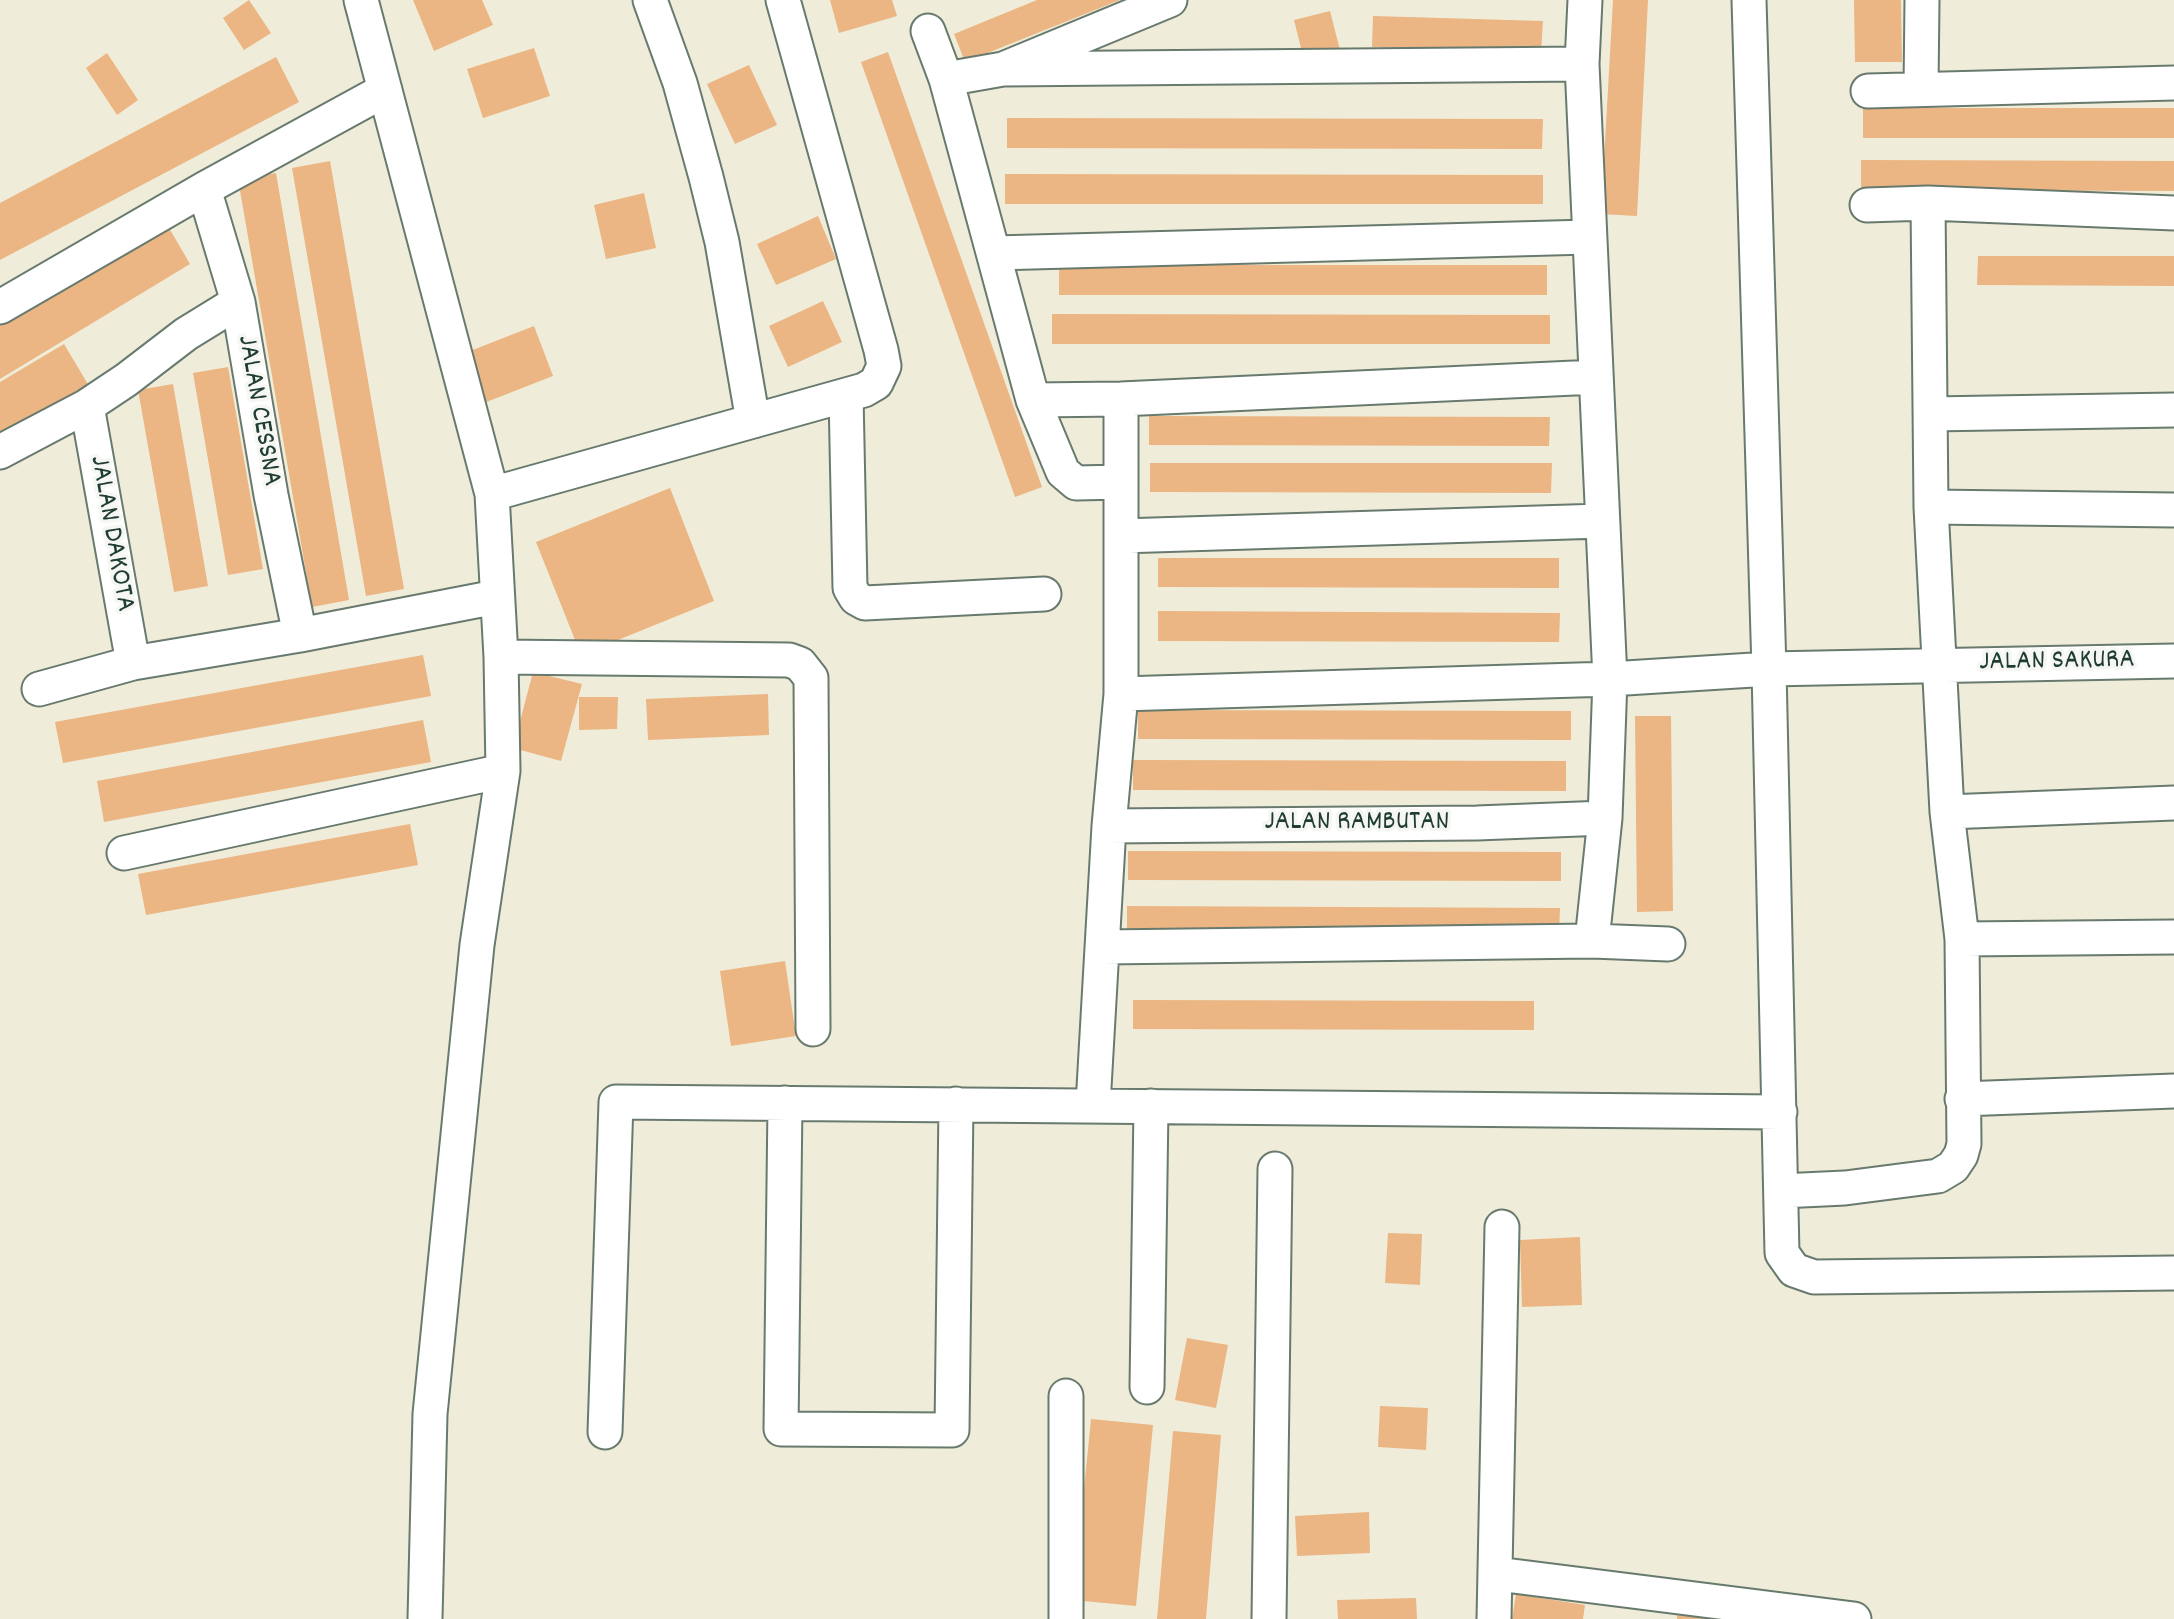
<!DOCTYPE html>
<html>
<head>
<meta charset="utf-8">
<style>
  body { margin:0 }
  canvas { display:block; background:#efecd9 }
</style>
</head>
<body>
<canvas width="2174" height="1619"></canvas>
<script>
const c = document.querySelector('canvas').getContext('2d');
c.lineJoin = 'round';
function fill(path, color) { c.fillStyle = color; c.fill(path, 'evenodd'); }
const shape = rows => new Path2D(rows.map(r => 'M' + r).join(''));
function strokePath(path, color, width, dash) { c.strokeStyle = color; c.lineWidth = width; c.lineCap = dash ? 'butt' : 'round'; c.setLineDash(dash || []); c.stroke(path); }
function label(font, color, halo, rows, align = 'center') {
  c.font = font + ' Dekko,sans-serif'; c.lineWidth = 7; c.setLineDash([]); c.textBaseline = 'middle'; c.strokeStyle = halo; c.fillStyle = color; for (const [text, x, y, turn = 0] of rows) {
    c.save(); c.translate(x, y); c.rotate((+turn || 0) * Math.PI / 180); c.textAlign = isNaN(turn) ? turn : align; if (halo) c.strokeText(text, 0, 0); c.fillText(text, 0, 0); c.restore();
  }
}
fill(shape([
  [249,0,271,33,244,50,223,18],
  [413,0,482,0,493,25,434,51],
  [830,0,892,0,897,16,839,33],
  [1037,0,1120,0,965,62,954,34],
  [1613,0,1648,0,1637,216,1601,214],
  [1854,0,1901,0,1902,62,1855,62],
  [1330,11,1340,50,1304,60,1294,20],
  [1373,16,1543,21,1541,53,1372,47],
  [534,48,550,96,483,118,467,69],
  [888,52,1042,487,1015,497,861,62],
  [107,53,138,100,117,115,86,68],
  [276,57,299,102,0,260,0,203],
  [749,65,777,125,735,144,707,84],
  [1863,108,2174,108,2174,138,1863,138],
  [1007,118,1543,119,1542,149,1007,148],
  [1861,160,2174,161,2174,191,1861,190],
  [330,161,404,589,366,596,292,168],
  [276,173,349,600,312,607,238,179],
  [1005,174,1543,175,1543,204,1005,204],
  [644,193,656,248,606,259,594,205],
  [818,216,836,259,776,285,757,244],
  [165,221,190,264,0,379,0,321],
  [1978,256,2174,256,2174,286,1977,285],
  [1059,265,1547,265,1547,295,1059,295],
  [823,301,842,342,788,367,769,326],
  [1052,314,1550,315,1550,344,1052,344],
  [534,326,553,376,484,403,465,353],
  [64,344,89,386,0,440,0,382],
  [228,367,263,569,228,575,193,373],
  [173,384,208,586,174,592,138,390],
  [1149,416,1550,417,1549,446,1149,445],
  [1150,463,1552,463,1551,493,1150,492],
  [670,488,714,601,581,655,536,542],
  [1158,558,1559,558,1559,588,1158,587],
  [1158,611,1560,613,1559,642,1158,641],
  [423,655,431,696,63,763,55,722],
  [533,672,582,684,561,761,513,748],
  [768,694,769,735,648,740,646,699],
  [579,697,618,697,617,729,579,730],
  [1138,710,1571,711,1571,740,1138,739],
  [1635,716,1671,716,1673,911,1637,912],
  [423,720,431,762,104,822,97,781],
  [1133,760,1566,761,1566,791,1133,790],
  [410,824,418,865,146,915,138,874],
  [1128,851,1561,852,1561,881,1128,880],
  [1127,906,1560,908,1559,937,1127,936],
  [785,961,796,1036,731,1046,720,971],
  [1133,1000,1534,1001,1534,1030,1133,1029],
  [1388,1233,1422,1234,1420,1285,1385,1283],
  [1580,1237,1582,1305,1522,1307,1520,1240],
  [1187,1338,1228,1345,1216,1408,1175,1400],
  [1380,1406,1428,1408,1426,1450,1378,1447],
  [1091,1419,1153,1425,1136,1606,1073,1600],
  [1173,1431,1221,1435,1206,1619,1157,1619],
  [1369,1512,1370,1553,1297,1556,1295,1516],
  [1516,1594,1585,1605,1583,1619,1512,1619],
  [1416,1598,1417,1619,1338,1619,1337,1600],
  [1678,1610,1713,1615,1712,1619,1677,1619]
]), '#ebb683');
const minor = shape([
  [361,0,492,494,501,657,503,771,477,945,430,1414,425,1619],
  [650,0,680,83,706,177,722,242,753,421],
  [1585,0,1582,64,1610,679,1605,818,1592,941],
  [1749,0,1769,669,1782,1253,1794,1270,1814,1277,2174,1273],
  [928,31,946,79,1033,400,1063,472,1076,483,1121,482],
  [1003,69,1582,64],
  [946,79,1003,69,1170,0],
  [1921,89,1922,0],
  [1868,91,2174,83],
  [204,189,238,302,271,495,300,635],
  [1928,203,1931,507,1947,812,2174,803],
  [1867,205,1928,203,2174,213],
  [995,253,1589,237],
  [0,307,204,189,385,90],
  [846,395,850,588,856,598,865,603,1044,594],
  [1033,400,1121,399,1596,377],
  [87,406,133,663],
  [1931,414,2174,410],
  [0,452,87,406,126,380,186,334,238,302],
  [492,494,864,390,876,383,884,366,881,350,783,0],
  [1931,507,2174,510],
  [1121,536,1602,521],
  [501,657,789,660,800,664,811,678,813,1029],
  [39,689,133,663,300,635,496,597],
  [1121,694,1610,679,1769,669,2174,661],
  [1109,826,1477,823,1605,818],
  [124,853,503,771],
  [1962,939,2174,937],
  [1104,947,1592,941,1668,944],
  [1962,1099,2174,1091],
  [785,1103,781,1429,952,1430,956,1104],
  [1093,1105,1109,826,1121,694,1121,399],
  [1781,1191,1845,1188,1938,1176,1953,1167,1961,1155,1964,1144,1962,939,1947,812],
  [1147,1387,1151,1106],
  [1066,1396,1066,1619],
  [605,1432,616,1102,1780,1112],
  [1497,1574,1854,1619],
  [1269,1619,1275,1169],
  [1494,1619,1502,1227]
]);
strokePath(minor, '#687a6e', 37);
strokePath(minor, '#fff', 33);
label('28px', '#1f3d34', '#f6f6f2', [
  ["JALAN CESSNA",257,411,80],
  ["JALAN DAKOTA",110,534,80],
  ["JALAN SAKURA",2057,663,-1],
  ["JALAN RAMBUTAN",1357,824]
]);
</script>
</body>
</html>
